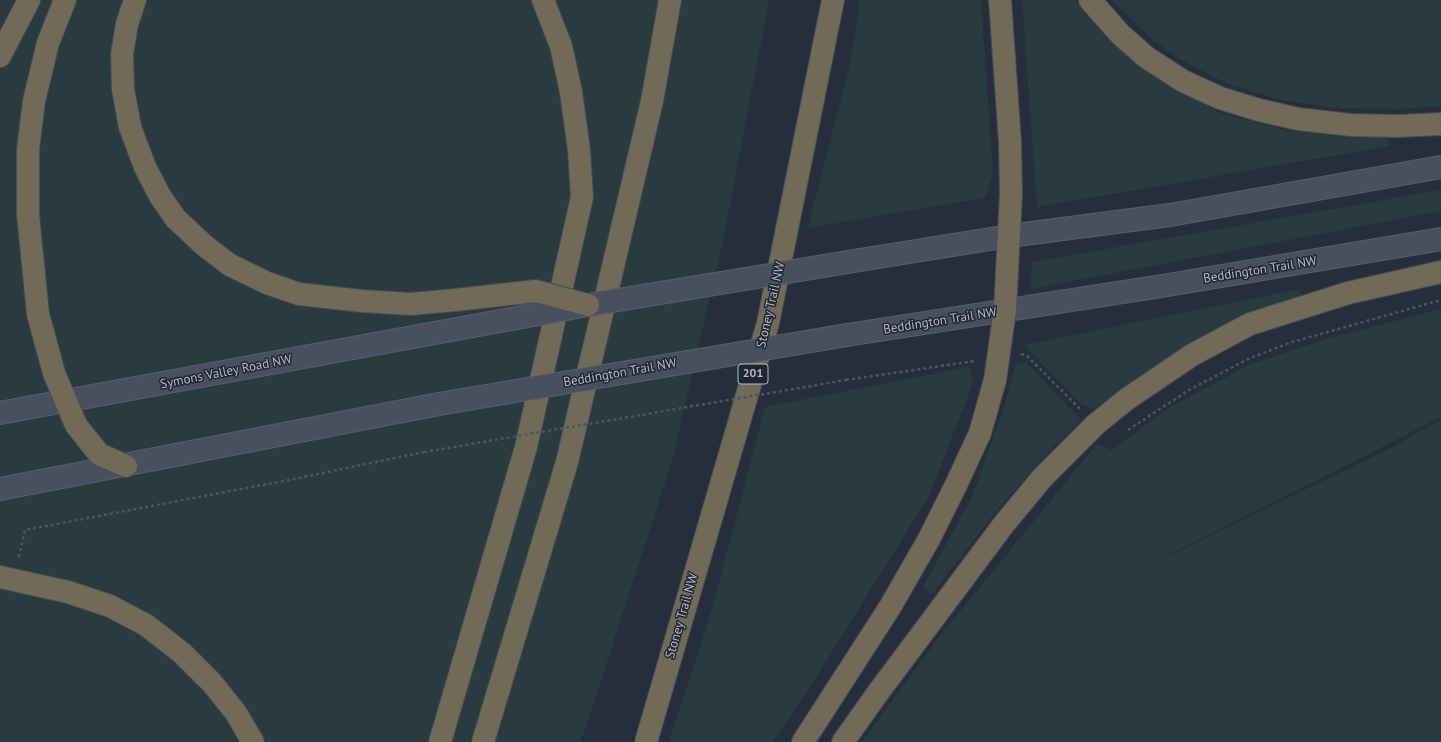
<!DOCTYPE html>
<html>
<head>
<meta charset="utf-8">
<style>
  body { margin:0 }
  canvas { display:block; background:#262e3c }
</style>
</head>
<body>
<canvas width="1441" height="742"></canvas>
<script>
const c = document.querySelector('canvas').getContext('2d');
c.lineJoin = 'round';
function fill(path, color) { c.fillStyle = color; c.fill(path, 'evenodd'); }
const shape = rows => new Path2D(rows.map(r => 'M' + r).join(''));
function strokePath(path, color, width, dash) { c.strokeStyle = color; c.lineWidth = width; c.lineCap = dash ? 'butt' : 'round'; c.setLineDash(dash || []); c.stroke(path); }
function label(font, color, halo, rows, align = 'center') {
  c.font = font + ' "PT Sans",sans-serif'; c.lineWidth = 3; c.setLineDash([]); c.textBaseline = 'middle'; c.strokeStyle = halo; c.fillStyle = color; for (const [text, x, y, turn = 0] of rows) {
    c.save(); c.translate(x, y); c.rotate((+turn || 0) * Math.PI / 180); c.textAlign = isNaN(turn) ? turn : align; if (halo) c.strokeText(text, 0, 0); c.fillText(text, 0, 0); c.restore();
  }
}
fill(shape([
  [0,0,769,0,724,235,672,461,581,742,0,742],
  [860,0,981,0,993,174,985,198,808,228,851,59],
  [1022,0,1076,0,1111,41,1167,84,1220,113,1285,130,1348,137,1386,136,1390,146,1037,207],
  [1112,0,1441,0,1441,106,1400,109,1336,108,1277,99,1226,83,1183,61,1154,41],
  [1441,190,1441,211,1030,289,1032,262],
  [1300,289,1303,300,1190,344,1140,375,1093,409,1082,405,1024,345],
  [1441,309,1441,417,1135,572,1391,448,1441,419,1441,742,862,742,939,637,1097,444,1112,450,1167,409,1251,364,1330,338],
  [1026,362,1081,420,1052,448,998,509,932,594,923,587,972,497,1004,408,1016,365],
  [969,367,973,383,929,496,805,695,772,742,669,742,713,606,765,407]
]), '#293b3e');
const secondary = shape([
  [860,260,1009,236,1170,215,1441,167],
  [847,335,1162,286,1441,239],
  [0,413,451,330],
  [0,489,439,404]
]);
const motorway = shape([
  [65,0,48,43,34,101,28,149,28,215,38,314,54,373,76,425,99,454,126,466],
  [135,0,127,24,122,54,123,89,130,127,145,167,160,196,176,219,205,246,230,265,267,283,299,294,362,301,411,304,455,300],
  [1090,0,1120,34,1146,57,1183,81,1220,98,1259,110,1298,119,1351,125,1398,126,1441,124],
  [0,56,29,0],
  [0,577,68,592,110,606,146,625,182,653,212,683,236,713,253,742],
  [440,742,526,447,582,197,579,150,571,92,561,46,543,0],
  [483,742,567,462,652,101,670,0],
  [646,742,768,323,833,0],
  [803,742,890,607,929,539,956,485,980,433,995,380,1005,310,1011,194,1010,142,1000,0],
  [843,742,877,694,1004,524,1043,477,1096,424,1127,399,1192,355,1250,324,1348,293,1441,272]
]);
strokePath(secondary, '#585e6a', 24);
strokePath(motorway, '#454b57', 24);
strokePath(shape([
  [1021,354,1027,356,1080,409],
  [846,380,975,361],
  [1128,430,1189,390,1250,358,1292,342,1441,300],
  [19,557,25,530,289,480,424,452]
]), '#48585c', 2.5, [3, 3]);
strokePath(secondary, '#494f5f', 22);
strokePath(motorway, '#716a58', 22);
const secondaryBridge = shape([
  [451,330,588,305,860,260],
  [439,404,847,335]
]);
const motorwayBridge = shape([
  [455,300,536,291,588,305]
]);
strokePath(secondaryBridge, '#585e6a', 24, []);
strokePath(motorwayBridge, '#454b57', 24, []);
strokePath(shape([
  [424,452,846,380]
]), '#48585c', 2.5, [3, 3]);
strokePath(secondaryBridge, '#494f5f', 22);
strokePath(motorwayBridge, '#716a58', 22);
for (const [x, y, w] of [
  [753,374,30]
]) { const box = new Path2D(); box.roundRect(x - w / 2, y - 10, w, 20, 3); c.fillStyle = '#1f2531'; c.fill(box); strokePath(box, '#b6bbc7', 1); }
label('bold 12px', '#b6bbc7', null, [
  ["201",753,374]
]);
label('13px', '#b6bbc7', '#1f2531', [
  ["Beddington Trail NW",1260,270,-9],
  ["Stoney Trail NW",771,305,-77],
  ["Beddington Trail NW",940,321,-9],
  ["Symons Valley Road NW",226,372,-11],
  ["Beddington Trail NW",620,373,-10],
  ["Stoney Trail NW",682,616,-74]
]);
</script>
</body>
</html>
